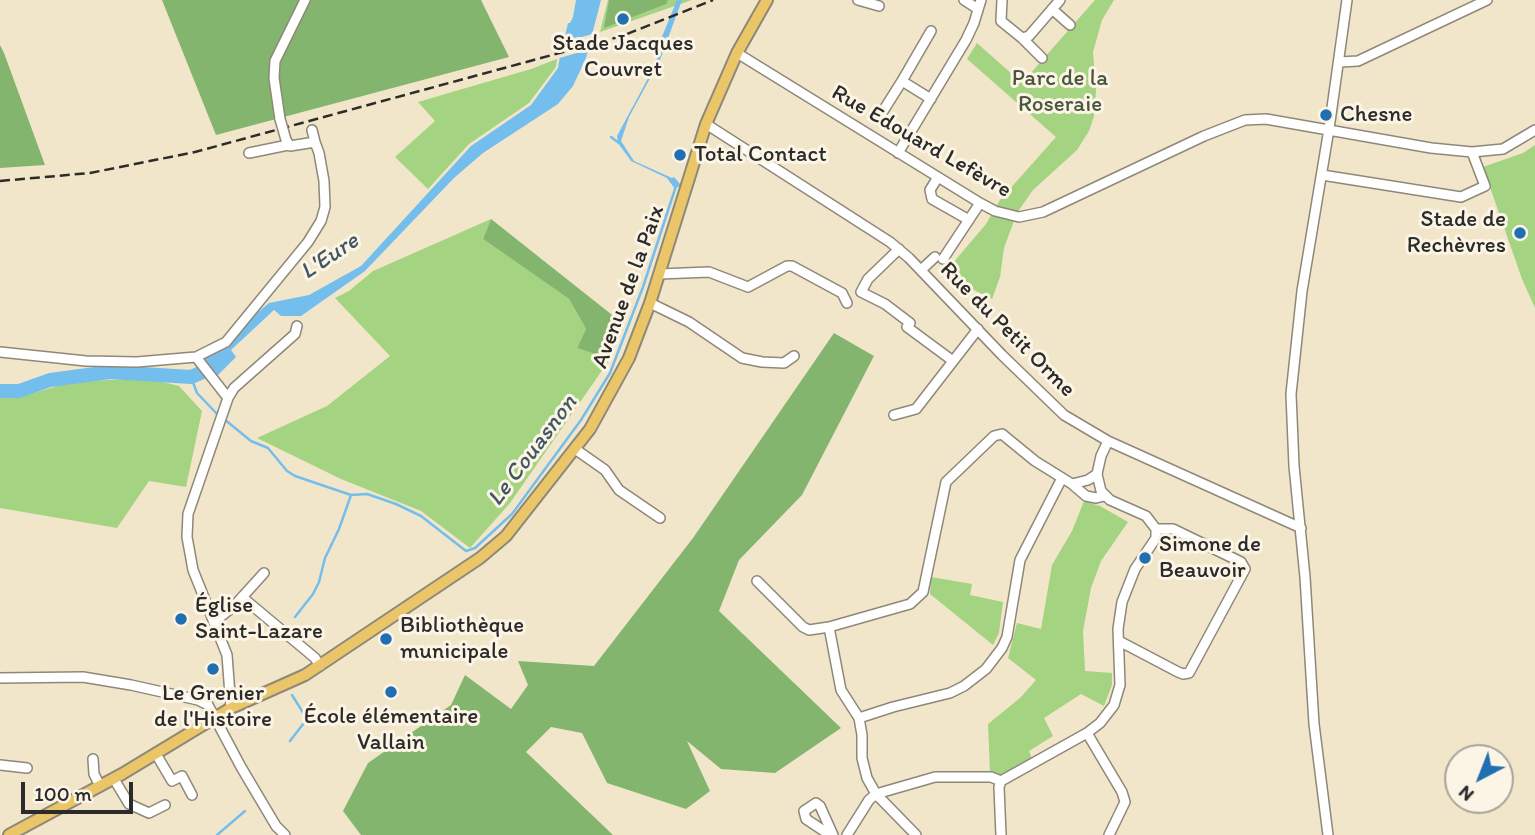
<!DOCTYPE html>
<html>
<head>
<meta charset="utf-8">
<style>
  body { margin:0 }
  #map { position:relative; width:1535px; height:835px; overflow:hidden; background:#f2e6ca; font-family:Itim,sans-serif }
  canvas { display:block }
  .north { position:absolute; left:1444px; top:744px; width:70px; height:70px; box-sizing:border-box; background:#fcf5e5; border:2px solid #a8a49b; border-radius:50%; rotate:222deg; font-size:19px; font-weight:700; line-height:28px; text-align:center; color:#2b2b2b }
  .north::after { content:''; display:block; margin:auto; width:24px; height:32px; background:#1f6fb2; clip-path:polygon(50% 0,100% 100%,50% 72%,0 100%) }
  .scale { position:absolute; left:21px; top:782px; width:112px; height:32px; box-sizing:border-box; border:4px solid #2b2b2b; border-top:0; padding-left:9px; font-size:21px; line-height:24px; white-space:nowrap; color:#2b2b2b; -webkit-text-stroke:5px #fcf5e5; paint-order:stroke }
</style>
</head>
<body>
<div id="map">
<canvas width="1535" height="835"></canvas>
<div class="north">N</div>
<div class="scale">100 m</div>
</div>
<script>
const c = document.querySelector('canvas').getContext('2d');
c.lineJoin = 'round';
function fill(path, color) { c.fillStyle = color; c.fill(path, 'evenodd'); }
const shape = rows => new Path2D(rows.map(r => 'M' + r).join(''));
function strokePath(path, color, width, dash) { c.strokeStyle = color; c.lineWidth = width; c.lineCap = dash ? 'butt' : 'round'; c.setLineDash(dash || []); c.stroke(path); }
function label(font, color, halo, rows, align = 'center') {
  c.font = font + ' Itim,sans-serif'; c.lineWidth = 6; c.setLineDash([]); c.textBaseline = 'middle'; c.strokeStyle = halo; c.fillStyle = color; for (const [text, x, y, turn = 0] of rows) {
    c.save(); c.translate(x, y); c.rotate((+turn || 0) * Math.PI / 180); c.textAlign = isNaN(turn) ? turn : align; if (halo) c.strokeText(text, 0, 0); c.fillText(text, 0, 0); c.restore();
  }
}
fill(shape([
  [608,0,692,0,600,32],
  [1095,0,1114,0,1102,20,1093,52,1096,91,1094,116,1089,131,1077,150,1033,190,1017,213,1004,248,1000,277,992,299,970,288,947,270,986,224,1000,200,1056,137,967,59,977,43,1022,83],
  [557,59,556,67,529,103,469,144,428,189,395,157,435,121,418,102,531,69],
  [1535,145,1535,308,1522,279,1483,167,1523,153],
  [491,219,483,239,569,299,586,329,577,348,610,359,510,503,470,548,421,511,341,479,257,438,327,406,390,356,335,298,349,291,373,271],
  [146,378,179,386,202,411,186,487,149,481,117,528,0,508,0,395,23,396,71,382],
  [1084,501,1100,506,1128,522,1101,561,1091,588,1083,631,1085,671,1112,673,1112,685,1104,706,1081,694,1044,718,1053,736,1029,751,1032,759,1005,776,998,776,990,773,988,724,1020,698,1036,680,1008,658,1017,623,1041,629,1052,565,1072,531],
  [931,577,972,584,970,595,1003,602,999,633,993,645,930,594]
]), '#a4d381');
fill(shape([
  [162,0,481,0,509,57,216,135],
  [609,0,668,0,666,4,604,28],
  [0,45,4,53,45,165,0,168],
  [491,219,621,322,610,359,577,348,586,329,569,299,483,239],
  [834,333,874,356,802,495,739,560,719,611,841,728,775,773,721,769,687,741,710,791,686,809,607,783,582,733,551,727,526,752,613,835,361,835,343,811,368,763,451,705,465,675,511,709,528,685,518,661,594,666,693,538]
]), '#83b56f');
fill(shape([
  [576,0,601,0,586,58,573,86,558,104,483,153,454,178,365,271,301,316,281,316,274,310,231,350,236,357,217,376,204,359,228,347,257,313,269,303,309,295,361,266,471,146,531,105,558,68,560,56,568,54,570,43,563,45,568,23,570,23,573,17],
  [677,0,682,0,660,60,629,117,621,141,634,161,672,178,674,177,681,185,675,189,667,178,631,161,618,143,617,136,653,69,659,53,659,44]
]), '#74beed');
fill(shape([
  [596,33,591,49,556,59,557,53,565,51,566,48,561,47,560,43]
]), '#f2e6ca');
strokePath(shape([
  [611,137,619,143],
  [191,377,197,393,218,415],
  [224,419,251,441,268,448,287,471,295,476,351,495,367,494,396,504,421,516,466,551,475,548,512,514,581,420,610,373,643,287,676,186],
  [295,617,313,594,319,582,325,558,339,529,351,495],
  [290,741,307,719,292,695],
  [217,835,245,811]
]), '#74beed', 2.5);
strokePath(shape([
  [0,391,19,391,50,380,110,372,191,377,212,368,216,364]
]), '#74beed', 14);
const minor = shape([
  [858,0,879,6],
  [964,0,978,9],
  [1002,0,1001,21,1022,38,1029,36,1060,0],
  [1052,9,1070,25],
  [1022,38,1042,58],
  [737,53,980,203,995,211,1019,217,1043,212,1204,136,1245,120,1266,119,1431,148,1472,152,1503,149,1535,130],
  [1340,62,1358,61,1487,0],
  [902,81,931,31],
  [280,119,274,78,275,61,305,0],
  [878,119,902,81,931,99],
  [706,124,890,242,909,258,1002,355,1064,415,1108,441,1301,528],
  [312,130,315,142],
  [249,153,288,145],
  [898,153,966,40,974,23,981,0],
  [1322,175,1461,197,1485,186,1472,152],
  [938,177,930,190,932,199,969,220],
  [899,249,868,279,861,292,885,304,910,323,907,327,953,361],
  [943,259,980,203],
  [921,270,935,257],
  [659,274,709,272,748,287,787,266,792,266,842,293,847,303],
  [650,303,689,322,742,358,762,362,784,363,794,356],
  [0,352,86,361,137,362,196,357,226,342,308,242,321,221,325,207,324,181,319,153,315,142,290,146,286,140],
  [196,357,228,398],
  [894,415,916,409,978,329],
  [1108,441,1101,456,1097,474,1101,491,1110,500,1146,516,1156,529],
  [575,449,605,470,619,490,660,518],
  [1072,484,1086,496,1096,498,1104,496],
  [757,581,803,627,809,630,829,627,910,604,923,592,946,482,994,436,1002,434,1035,461,1072,484,1088,480,1097,474],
  [242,597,315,658,320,666],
  [214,622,235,605,264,573],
  [829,627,841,690,859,718,862,735,862,758,867,778,876,794,916,835],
  [1119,641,1178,672,1183,674,1189,673,1245,569,1241,562,1173,529,1156,529],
  [0,678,83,677,131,685,198,700,208,705,241,767,276,826,285,835],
  [231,708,227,655,193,570,187,537,188,514,228,398,234,388,295,334,297,326],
  [859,718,893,707,950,693,964,686,986,669,1002,648,1007,637,1020,560,1062,478],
  [1087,733,1122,792,1125,802,1109,835],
  [156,754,172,781,182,776,192,795],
  [93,759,94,774,100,786],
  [0,765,27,768],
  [114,779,129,804,149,813,165,805],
  [1001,781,1087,733,1100,723,1114,705,1120,685,1118,629,1122,602,1135,569,1156,538,1156,529],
  [830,835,806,819,804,811,816,803,820,806,833,835],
  [847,835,869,800,876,794,935,777,991,777,1001,781],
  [1001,835,999,787,1001,781],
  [1328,835,1314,724,1305,577,1294,466,1291,394,1302,291,1329,129,1347,0]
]);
const major = shape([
  [9,835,122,774,231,708,305,675,480,558,506,536,590,429,629,358,650,303,706,124,737,53,767,0]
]);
strokePath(minor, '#8e887a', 12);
strokePath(major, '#8e887a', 14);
strokePath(minor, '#fff', 9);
strokePath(major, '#ebc669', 10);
strokePath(shape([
  [0,181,90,173,195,152,622,36,713,0]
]), '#2b2b2b', 2.5, [10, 5]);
const minorBridge = shape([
  [280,119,286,140]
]);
strokePath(minorBridge, '#8e887a', 12, []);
strokePath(minorBridge, '#fff', 9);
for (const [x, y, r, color] of [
  [623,19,7,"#1f6fb2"],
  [1326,115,7,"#1f6fb2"],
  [680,155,7,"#1f6fb2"],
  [1520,233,7,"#1f6fb2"],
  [1145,558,7,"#1f6fb2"],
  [181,619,7,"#1f6fb2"],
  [386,639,7,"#1f6fb2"],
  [213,669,7,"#1f6fb2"],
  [391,692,7,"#1f6fb2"]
]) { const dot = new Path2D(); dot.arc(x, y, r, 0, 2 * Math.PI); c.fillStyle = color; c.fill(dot); strokePath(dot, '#fcf5e5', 2.5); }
label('23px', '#2b2b2b', '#fcf5e5', [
  ["Stade Jacques",623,44,"center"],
  ["Couvret",623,70,"center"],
  ["Chesne",1340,115],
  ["Total Contact",694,155],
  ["Stade de",1506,220,"right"],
  ["Rechèvres",1506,246,"right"],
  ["Simone de",1159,545],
  ["Beauvoir",1159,571],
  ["Église",195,606],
  ["Saint-Lazare",195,632],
  ["Bibliothèque",400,626],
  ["municipale",400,652],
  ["Le Grenier",213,694,"center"],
  ["de l'Histoire",213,720,"center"],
  ["École élémentaire",391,717,"center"],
  ["Vallain",391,743,"center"]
], 'left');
label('23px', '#495540', '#fcf5e5', [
  ["Parc de la",1060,79],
  ["Roseraie",1060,105]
]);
label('23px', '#2b2b2b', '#fcf5e5', [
  ["Rue Edouard Lefèvre",921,142,30],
  ["Avenue de la Paix",629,287,-70],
  ["Rue du Petit Orme",1007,330,45]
]);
label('italic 24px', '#415765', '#fcf5e5', [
  ["L'Eure",330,257,-34],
  ["Le Couasnon",533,451,-53]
]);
</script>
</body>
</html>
